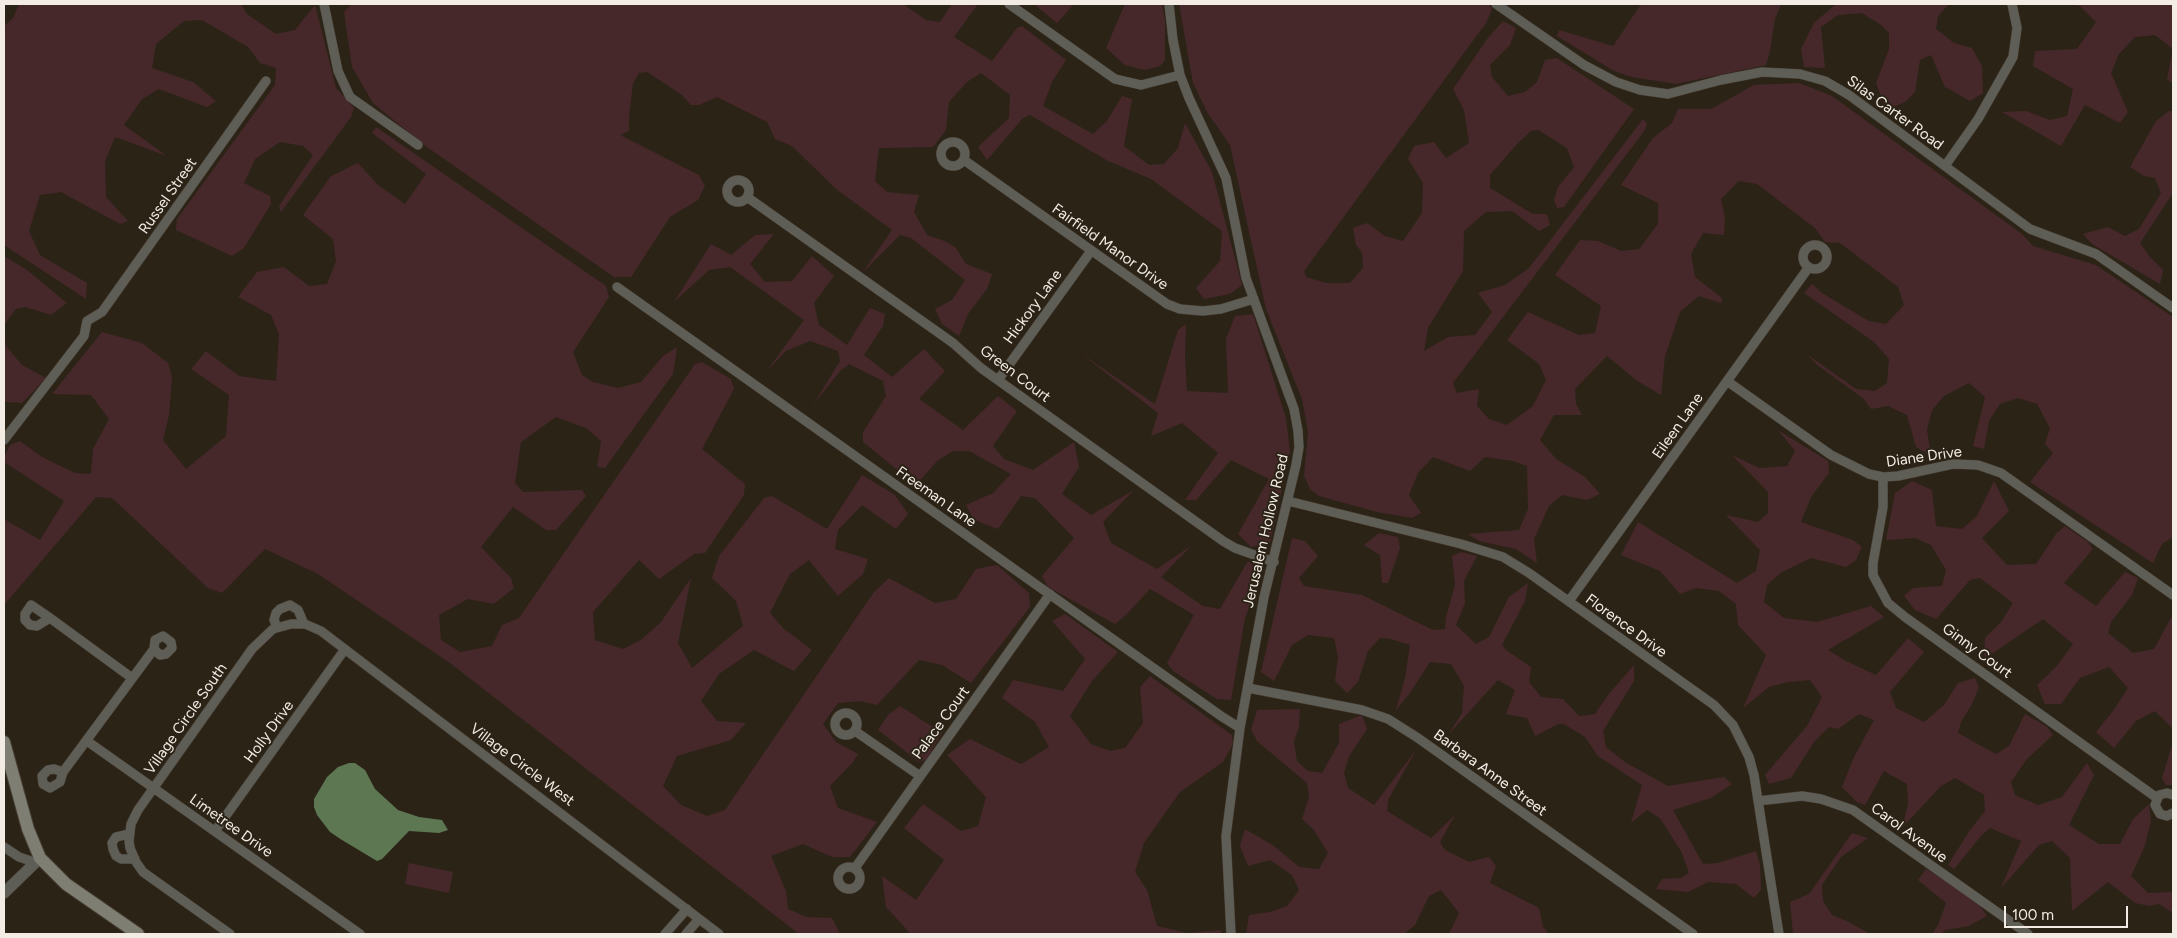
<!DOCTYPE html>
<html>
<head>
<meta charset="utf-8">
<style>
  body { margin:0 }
  #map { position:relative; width:2177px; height:938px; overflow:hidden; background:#2c2317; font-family:Figtree,sans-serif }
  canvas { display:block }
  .frame { position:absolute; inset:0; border:5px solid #f2ece4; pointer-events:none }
  .scale { position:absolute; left:2004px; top:906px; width:124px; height:22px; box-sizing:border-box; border:2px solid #f2ece4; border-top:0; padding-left:6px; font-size:15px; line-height:18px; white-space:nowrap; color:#f2ece4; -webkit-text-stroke:4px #2c2317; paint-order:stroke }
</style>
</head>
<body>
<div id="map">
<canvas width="2177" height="938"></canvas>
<div class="frame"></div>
<div class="scale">100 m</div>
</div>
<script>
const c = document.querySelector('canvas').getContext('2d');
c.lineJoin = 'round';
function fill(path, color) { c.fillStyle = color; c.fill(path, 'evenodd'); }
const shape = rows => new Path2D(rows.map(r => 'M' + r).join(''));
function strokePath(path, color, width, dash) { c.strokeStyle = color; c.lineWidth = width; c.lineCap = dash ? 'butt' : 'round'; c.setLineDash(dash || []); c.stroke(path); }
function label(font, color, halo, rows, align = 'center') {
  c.font = font + ' Figtree,sans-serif'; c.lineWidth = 4; c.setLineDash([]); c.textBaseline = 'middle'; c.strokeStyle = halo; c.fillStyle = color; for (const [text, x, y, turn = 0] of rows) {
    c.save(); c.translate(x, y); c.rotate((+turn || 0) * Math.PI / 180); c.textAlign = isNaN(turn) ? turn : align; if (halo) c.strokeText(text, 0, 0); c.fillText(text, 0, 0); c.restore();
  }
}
fill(shape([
  [19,4,241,4,247,14,276,34,295,30,315,5,336,88,354,108,351,117,281,212,279,206,313,155,303,146,280,142,255,159,244,183,270,196,271,204,244,248,232,256,176,230,177,219,275,85,276,68,260,63,248,47,202,20,184,21,156,44,152,68,193,82,216,101,207,107,159,89,142,99,124,125,167,156,115,137,105,161,106,197,128,221,120,224,61,192,40,195,29,231,40,255,87,283,86,299,4,245,4,26,13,18],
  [352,4,903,4,926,20,940,22,952,4,978,4,954,37,992,61,1017,28,1022,26,1066,60,1052,82,1043,106,1093,134,1107,121,1122,96,1132,99,1124,146,1149,165,1164,164,1178,148,1185,123,1212,172,1242,285,1230,294,1204,299,1196,288,1220,261,1222,231,1151,179,1108,161,1030,115,1023,118,987,160,978,147,1009,118,1010,95,981,73,967,82,949,102,946,130,933,147,879,148,875,181,887,192,919,195,914,212,927,235,947,242,956,248,966,264,992,274,987,289,968,314,959,336,942,324,935,309,952,300,965,280,911,238,900,235,863,272,892,230,836,189,792,146,775,139,767,122,717,97,699,105,691,105,682,95,647,72,639,73,633,83,629,117,629,131,620,135,699,175,705,186,698,200,670,217,631,277,614,277,424,145,373,103,352,67,344,12],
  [1038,4,1074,4,1057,23,1036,6],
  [1125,4,1162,4,1165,21,1165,60,1160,66,1145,70,1125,65,1106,48],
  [1179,4,1489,4,1492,10,1486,23,1304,271,1306,277,1326,283,1350,283,1363,268,1362,253,1356,245,1353,228,1367,223,1385,236,1403,241,1422,213,1423,183,1408,159,1414,146,1434,142,1446,158,1469,143,1464,110,1453,89,1487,39,1503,21,1516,28,1510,45,1490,65,1492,77,1508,96,1525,92,1537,82,1545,60,1557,58,1634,109,1564,207,1557,208,1554,200,1558,187,1574,167,1567,148,1538,130,1531,131,1517,144,1490,175,1490,188,1533,214,1547,214,1550,225,1539,231,1512,211,1486,212,1464,231,1463,271,1428,328,1424,351,1448,337,1475,335,1492,312,1478,293,1505,285,1529,268,1643,119,1647,124,1645,130,1453,383,1457,393,1479,389,1477,406,1489,419,1507,425,1533,406,1546,380,1539,364,1507,340,1528,312,1579,335,1595,333,1601,306,1555,275,1580,240,1598,241,1621,251,1639,249,1658,224,1658,203,1621,185,1653,138,1672,123,1678,109,1711,109,1754,85,1799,83,1832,96,2022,234,2033,246,2096,265,2173,317,2173,537,2162,544,2153,563,2030,482,2053,453,2045,444,2050,428,2037,404,2018,398,2000,404,1989,421,1984,449,1973,446,1985,397,1969,383,1944,396,1932,410,1927,430,1931,456,1916,447,1907,415,1888,406,1871,409,1864,399,1816,364,1808,355,1856,389,1875,391,1887,383,1889,359,1874,342,1804,293,1812,284,1822,293,1857,314,1869,321,1886,324,1904,305,1898,287,1840,243,1825,242,1815,228,1757,184,1739,181,1721,199,1725,219,1724,235,1703,233,1691,254,1695,277,1722,298,1721,303,1699,296,1680,312,1665,356,1661,395,1636,380,1607,356,1575,389,1576,404,1582,415,1554,415,1540,440,1556,459,1585,477,1600,494,1587,500,1562,495,1549,506,1534,539,1537,563,1516,549,1479,541,1468,534,1519,530,1528,509,1527,466,1513,461,1485,457,1470,471,1433,457,1418,473,1409,495,1421,513,1412,518,1377,512,1319,496,1310,489,1304,476,1308,432,1302,399,1266,309,1230,145,1207,112,1193,83],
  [1641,4,1781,4,1775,19,1770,51,1766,65,1676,84,1632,77,1614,71,1557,36,1559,30,1613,46],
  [1836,4,1949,4,1938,16,1936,29,1954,43,1972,48,1982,66,1983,93,1970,101,1945,87,1931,55,1920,60,1915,92,1905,102,1886,110,1876,83,1889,49,1889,33,1881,25,1862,13,1838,15,1821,27,1825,68,1804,67,1801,49,1814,23],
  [2071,4,2173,4,2173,84,2167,79,2173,49,2155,35,2135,37,2119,54,2111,73,2128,112,2120,123,2085,105,2061,146,2002,112,2026,111,2050,120,2067,116,2073,89,2033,66,2035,51,2077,49,2096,22,2080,6],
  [2169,111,2173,111,2173,193,2140,243,2150,257,2163,270,2160,284,2092,244,2083,234,2108,227,2125,236,2139,229,2161,193,2155,178,2144,176,2130,167,2156,121],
  [376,127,606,286,609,297,573,352,582,375,593,382,618,388,641,382,663,356,677,347,673,374,605,468,597,467,601,441,586,428,556,417,521,442,515,483,523,492,582,490,586,496,556,530,546,530,513,507,481,547,511,578,514,588,494,604,468,599,439,615,441,640,460,652,492,646,502,625,519,618,695,364,702,362,731,379,734,389,702,449,745,484,744,495,705,553,694,554,659,579,639,560,593,612,595,640,623,649,641,640,661,622,691,578,678,643,692,668,743,626,736,601,712,578,719,556,764,498,772,496,827,529,862,475,895,495,908,514,896,529,862,505,838,530,835,549,868,559,863,574,838,596,809,560,790,574,770,613,783,628,812,650,794,671,754,650,719,674,701,701,717,721,746,723,731,740,677,756,663,786,681,805,707,816,725,810,874,592,889,578,935,603,956,599,976,569,997,565,1029,593,1030,607,971,683,942,665,919,660,877,705,860,701,838,703,823,724,836,742,858,754,853,762,830,786,838,808,877,822,850,857,832,857,803,844,771,856,786,891,788,909,807,917,832,918,840,934,799,934,450,663,318,574,265,549,222,593,208,588,112,498,96,497,4,605,4,519,40,540,64,501,4,462,4,457,10,445,20,441,42,457,75,473,91,474,93,449,109,419,91,395,52,394,102,332,142,343,168,363,172,377,169,415,163,440,186,469,226,436,229,395,191,369,206,351,239,376,276,381,279,334,271,315,238,297,257,272,284,267,309,286,327,284,336,261,333,239,303,215,331,176,358,163,378,185,405,204,426,174,372,133],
  [774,234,750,264,765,282,792,281,812,256,834,276,814,303,819,325,847,345,870,308,885,314,883,326,864,355,892,377,924,349,945,371,919,399,963,430,998,396,1017,411,993,446,1004,459,1033,470,1074,442,1079,467,1062,494,1091,515,1134,490,1103,522,1111,543,1157,569,1192,545,1161,577,1203,606,1220,609,1248,561,1262,572,1245,618,1231,700,1217,699,1173,671,1167,663,1194,615,1150,589,1126,615,1115,624,1048,587,1042,576,1074,538,1035,498,1021,496,998,529,974,520,966,505,993,493,1011,474,969,451,953,451,937,461,916,485,863,442,863,432,886,396,883,381,849,364,840,371,813,405,840,361,838,351,810,341,786,351,766,372,804,320,730,267,709,270,674,302,711,244,731,255,755,235],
  [4,256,27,270,67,303,51,315,25,307,16,309,4,325],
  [1253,314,1286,418,1290,452,1270,543,1251,547,1238,534,1269,479,1231,460,1196,500,1185,500,1218,453,1182,423,1151,436,1158,413,1080,353,1155,404,1178,330,1186,324,1185,357,1187,391,1228,393,1226,339,1235,316],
  [4,333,6,346,22,365,46,378,22,403,4,402],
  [1778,430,1828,461,1829,473,1811,497,1801,522,1853,540,1862,547,1856,560,1846,567,1811,558,1782,572,1767,585,1764,602,1784,618,1817,622,1871,606,1884,617,1828,650,1846,661,1876,675,1908,638,1924,652,1890,692,1896,708,1924,722,1944,705,1958,683,1975,678,1979,687,1972,704,1961,722,1958,733,1996,754,2009,746,2025,714,2047,727,2053,735,2026,760,2011,782,2015,795,2038,805,2062,797,2087,763,2094,775,2069,825,2099,844,2120,844,2133,819,2149,804,2151,821,2144,848,2131,876,2148,893,2173,892,2173,913,2159,904,2149,906,2135,903,2108,882,2072,911,2070,858,2052,841,2039,845,2001,888,2021,841,1990,828,1982,835,1954,869,1948,865,1970,830,1985,811,1984,795,1955,778,1941,786,1902,828,1908,804,1907,784,1884,771,1865,805,1857,802,1842,787,1854,757,1874,720,1859,714,1838,729,1829,727,1814,742,1791,778,1769,784,1765,775,1807,726,1822,697,1810,680,1788,682,1769,687,1743,708,1766,655,1738,625,1736,604,1719,591,1696,588,1680,594,1660,571,1621,555,1638,522,1737,583,1756,571,1760,550,1726,515,1758,522,1768,513,1768,492,1732,455,1759,468,1787,466,1795,451],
  [1912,481,1932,490,1936,526,1962,529,1977,516,1994,481,2009,511,1982,538,2007,565,2036,564,2056,534,2065,526,2088,542,2093,549,2064,583,2096,606,2125,572,2138,578,2132,595,2111,622,2108,633,2133,653,2154,649,2173,614,2173,729,2155,711,2136,721,2114,748,2096,732,2113,711,2128,688,2109,667,2080,678,2061,704,2045,704,2037,685,2056,667,2073,644,2043,619,1984,659,1985,638,2001,622,2013,603,1980,578,1970,580,1936,619,1915,610,1904,596,1913,588,1942,586,1946,570,1931,545,1915,538,1886,540,1895,493],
  [1379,533,1398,537,1400,548,1388,583,1382,583,1380,555,1364,545],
  [1292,538,1305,541,1318,556,1299,578,1304,586,1362,595,1433,630,1445,629,1446,617,1455,585,1452,556,1461,552,1477,556,1464,581,1465,603,1456,625,1476,644,1489,637,1509,597,1528,583,1525,601,1502,645,1506,650,1531,667,1529,682,1541,697,1563,699,1579,716,1595,714,1608,695,1634,665,1634,681,1603,731,1606,747,1625,762,1668,786,1724,777,1732,784,1711,798,1673,810,1703,864,1718,863,1756,851,1760,865,1761,890,1754,898,1736,884,1708,882,1688,892,1656,889,1662,879,1681,878,1689,873,1682,853,1660,818,1647,810,1631,823,1642,785,1598,756,1585,737,1564,724,1558,724,1535,736,1527,718,1506,714,1515,690,1498,680,1448,735,1462,713,1464,686,1451,664,1430,662,1410,693,1396,710,1405,678,1410,645,1391,639,1380,638,1368,651,1358,682,1347,693,1335,681,1338,657,1334,638,1308,635,1292,645,1274,681,1261,672],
  [1065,614,1118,652,1092,681,1070,716,1091,744,1110,751,1125,748,1143,723,1140,687,1150,676,1232,735,1233,744,1223,762,1180,792,1144,843,1135,872,1147,890,1157,926,1187,933,1221,930,1221,934,908,934,909,932,886,907,882,876,916,900,944,860,904,828,923,804,961,831,978,826,986,797,947,755,970,739,1021,764,1049,747,1035,722,1002,698,1013,680,1063,691,1085,659,1052,621],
  [900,706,942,733,926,760,919,762,878,730,888,715],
  [1300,709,1299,726,1294,742,1297,761,1308,771,1322,773,1339,743,1339,724,1362,715,1367,729,1349,756,1344,773,1348,788,1374,805,1416,750,1388,800,1387,811,1431,838,1455,815,1440,842,1445,850,1469,862,1489,857,1496,866,1490,883,1539,908,1543,927,1549,934,1508,934,1504,933,1449,934,1459,913,1441,890,1429,896,1415,925,1404,934,1246,934,1249,915,1270,912,1287,906,1299,890,1292,875,1270,860,1248,866,1240,846,1245,829,1274,846,1299,867,1319,869,1328,853,1314,830,1302,819,1309,797,1307,783,1257,741,1251,729,1257,710],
  [2173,742,2173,785,2166,785,2162,778],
  [1852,833,1868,838,1841,857,1822,885,1823,901,1832,915,1849,922,1870,934,1793,934,1790,902,1809,894],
  [409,863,453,872,449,893,405,884],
  [1926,869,1975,899,1987,916,1969,926,1945,930,1941,934,1932,934,1938,925,1946,903,1918,880]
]), '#46282a');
fill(shape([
  [349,763,355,763,365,770,375,789,398,810,419,817,442,820,448,830,439,833,409,831,382,859,377,861,342,840,330,832,317,815,314,807,314,799,327,777,338,767]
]), '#5c7752');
const minor = shape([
  [324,4,338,71,350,97,418,145],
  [1009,4,1115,79,1141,85,1180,75],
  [1169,4,1173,40,1180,75,1189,98,1226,178,1246,278,1294,409,1298,431,1299,447,1296,465,1264,597,1240,728,1226,836,1231,934],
  [1496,4,1584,65,1616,82,1640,90,1668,94,1721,80,1762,72,1800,74,1825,81,1849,95,2030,229,2096,254,2173,308],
  '941 154a12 12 0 1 1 24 0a12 12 0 1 1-24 0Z',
  [964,160,1167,304,1180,309,1203,311,1221,309,1254,299],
  [1945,166,1978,119,2013,57,2017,28,2012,4],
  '727 191a11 11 0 1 1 22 0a11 11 0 1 1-22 0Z',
  [747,197,953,343,981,368,1223,541,1235,548,1274,562],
  '1803 257a12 12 0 1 1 24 0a12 12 0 1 1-24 0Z',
  [617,287,1221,716,1240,728],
  [998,380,1091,251],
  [1727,381,1831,455,1869,474,1883,477,1898,476,1953,464,1978,465,2001,473,2173,595],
  [4,440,84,336,87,321,102,312,266,81],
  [1883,477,1883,507,1873,563,1873,575,1888,603,1905,617,2157,798],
  [1288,501,1461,544,1503,557,1529,573,1714,705,1733,725,1749,757,1754,775,1779,934],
  [1569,601,1809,267],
  [50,618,37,626,30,625,25,620,25,614,31,605,50,618,132,678],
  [277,627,274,620,276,613,280,609,290,605,298,610,304,624],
  [1248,688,1362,710,1388,719,1418,738,1693,934],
  '835 724a11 11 0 1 1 22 0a11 11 0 1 1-22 0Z',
  [855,731,920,776],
  [87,741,360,934],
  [63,772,54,769,48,770,42,776,43,784,50,788,60,782,63,772,154,649,155,640,163,636,171,642,172,648,166,654,160,655,154,649],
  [2173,795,2167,793,2159,795,2155,805,2160,814,2167,816,2173,813],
  [1758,801,1802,796,1821,799,1853,810,2028,934],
  [215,831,345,649],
  [129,834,116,837,112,843,113,849,116,856,121,859,135,859],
  [4,847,19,857,34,862],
  '838 878a11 11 0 1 1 22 0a11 11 0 1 1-22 0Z',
  [855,868,1050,594],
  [230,934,143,872,136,862,130,848,129,841,131,824,138,810,252,649,273,629,291,624,305,624,321,631,719,934],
  [665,934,687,909],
  [686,934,699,919]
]);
const tertiary = shape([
  [4,893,40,858]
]);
const secondary = shape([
  [4,742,28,829,40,858,66,884,138,934]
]);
strokePath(minor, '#483f34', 10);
strokePath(tertiary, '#483f34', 12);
strokePath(secondary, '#483f34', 14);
strokePath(minor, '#5e5e57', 9);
strokePath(tertiary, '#5e5e57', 11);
strokePath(secondary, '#7e7e73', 12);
label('15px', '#f2ece4', '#2c2317', [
  ["Silas Carter Road",1895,113,36],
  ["Russel Street",168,196,-55],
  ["Fairfield Manor Drive",1110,247,35],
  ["Hickory Lane",1033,307,-54],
  ["Green Court",1015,374,37],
  ["Eileen Lane",1678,426,-55],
  ["Diane Drive",1924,457,-8],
  ["Freeman Lane",936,497,35],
  ["Jerusalem Hollow Road",1266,531,-77],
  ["Florence Drive",1626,626,36],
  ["Ginny Court",1977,651,36],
  ["Village Circle South",186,719,-55],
  ["Palace Court",941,723,-54],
  ["Holly Drive",269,732,-54],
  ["Village Circle West",522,765,37],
  ["Barbara Anne Street",1490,773,36],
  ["Limetree Drive",231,826,35],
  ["Carol Avenue",1909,833,36]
]);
</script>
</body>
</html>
